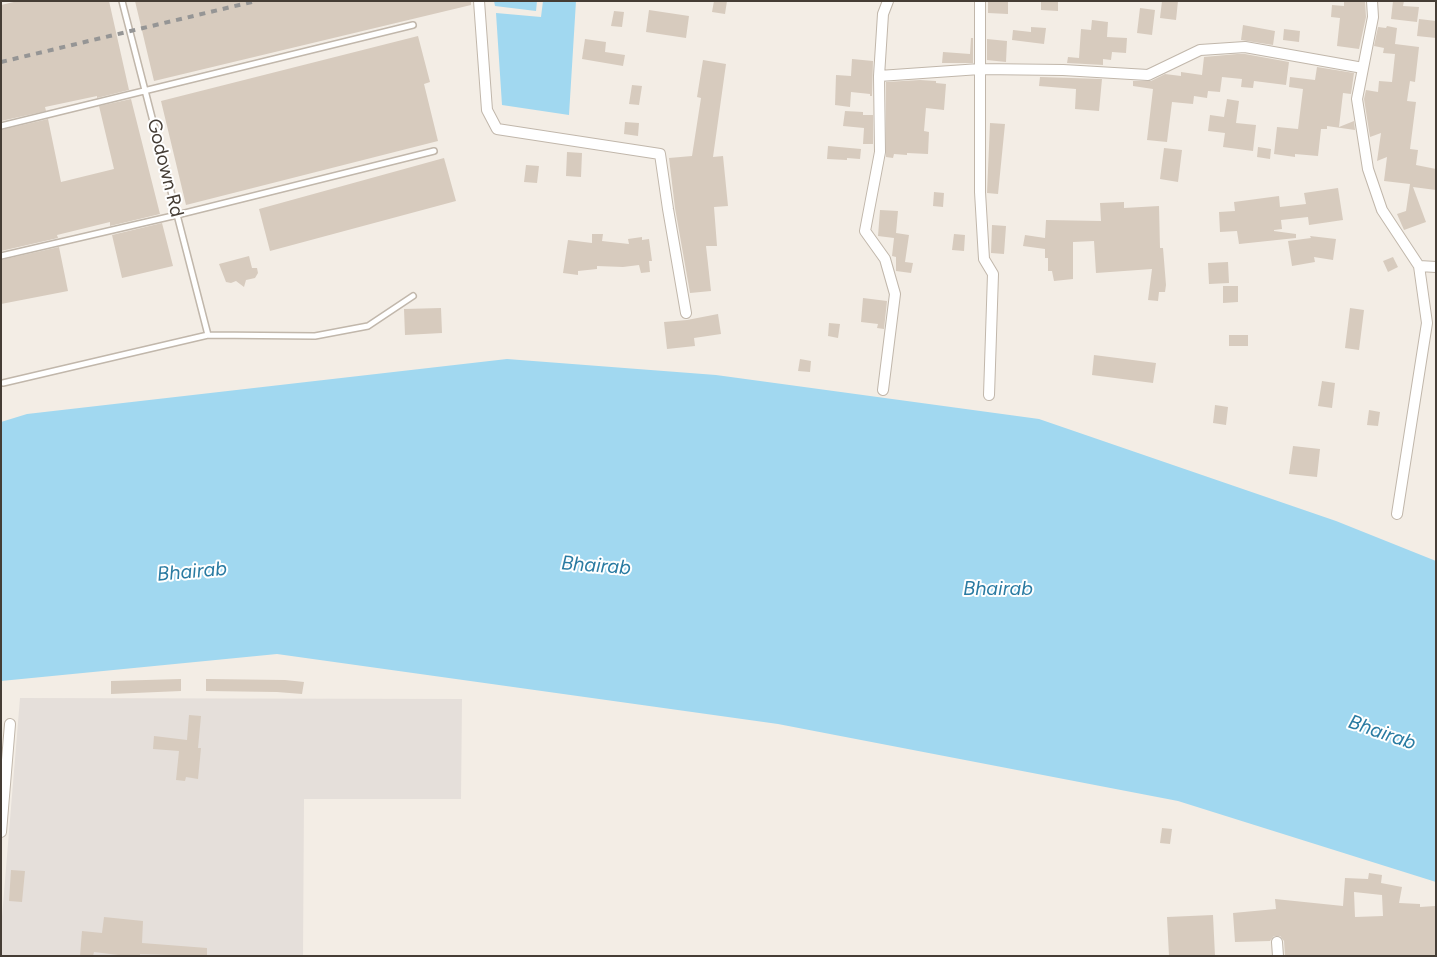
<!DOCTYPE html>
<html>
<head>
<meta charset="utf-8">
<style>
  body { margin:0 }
  #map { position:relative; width:1437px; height:957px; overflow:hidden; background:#f3ede5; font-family:Figtree,sans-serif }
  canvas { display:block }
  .frame { position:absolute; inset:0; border:2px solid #453d35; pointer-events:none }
</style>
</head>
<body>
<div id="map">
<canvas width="1437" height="957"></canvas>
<div class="frame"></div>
</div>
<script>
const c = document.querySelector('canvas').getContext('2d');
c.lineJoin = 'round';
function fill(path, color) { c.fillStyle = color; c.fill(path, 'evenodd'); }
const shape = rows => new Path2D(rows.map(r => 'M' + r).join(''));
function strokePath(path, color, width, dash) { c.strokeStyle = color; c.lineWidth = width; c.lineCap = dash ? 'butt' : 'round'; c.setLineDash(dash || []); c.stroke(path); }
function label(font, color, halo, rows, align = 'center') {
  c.font = font + ' Figtree,sans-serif'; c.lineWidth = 4; c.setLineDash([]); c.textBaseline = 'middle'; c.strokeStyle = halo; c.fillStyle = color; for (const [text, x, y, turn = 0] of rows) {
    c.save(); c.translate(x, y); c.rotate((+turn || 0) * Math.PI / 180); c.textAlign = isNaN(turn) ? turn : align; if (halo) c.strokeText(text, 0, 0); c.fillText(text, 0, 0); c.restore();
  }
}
fill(shape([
  [20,698,462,699,461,799,304,799,303,956,1,956,1,929]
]), '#e5dfda');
fill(shape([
  [494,1,537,1,536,11,495,6],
  [543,1,576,1,569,115,502,105,496,13,541,17],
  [507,359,716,375,1039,419,1336,521,1436,561,1436,882,1178,801,778,724,277,654,1,681,1,422,27,414]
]), '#a1d8f0');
fill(shape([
  [18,1,109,1,129,90,97,98,97,96,45,107,46,111,1,121,1,5],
  [135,1,471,1,471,5,154,81],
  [714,1,727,1,725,14,712,12],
  [988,1,1008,1,1008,14,988,13],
  [1041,1,1058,1,1058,11,1041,10],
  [1162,1,1178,1,1176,20,1160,18],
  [1344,1,1365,1,1366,17,1359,49,1337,46,1340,18,1331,17,1332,5,1344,6],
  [1393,1,1404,1,1403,6,1419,7,1417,22,1391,19],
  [1140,8,1155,10,1152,35,1137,33],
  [649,10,689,16,686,38,646,32],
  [614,11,624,12,622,27,611,26],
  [1419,19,1436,21,1436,38,1417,36],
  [1092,20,1108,22,1107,37,1127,38,1126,53,1112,52,1111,60,1103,59,1103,65,1067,63,1068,57,1079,58,1081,29,1091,30],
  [1243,25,1275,31,1273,45,1241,40],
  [1387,26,1397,28,1395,44,1419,47,1415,82,1410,81,1407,101,1416,102,1410,149,1418,150,1416,165,1436,169,1436,190,1413,187,1426,222,1404,230,1397,214,1406,211,1410,184,1384,181,1387,157,1377,161,1381,133,1370,137,1364,99,1366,90,1378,92,1379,81,1392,82,1395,54,1383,53,1384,48,1374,46,1378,27,1386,28],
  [1031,27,1046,28,1044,44,1012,40,1013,30,1031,32],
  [1284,29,1300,31,1299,42,1283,40],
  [418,36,430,82,424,84,438,141,186,205,161,101],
  [971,38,973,38,973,63,942,63,943,52,970,54],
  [585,39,606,42,605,52,625,55,623,66,582,59],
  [987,39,1007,41,1006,62,987,60],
  [1237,54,1245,54,1289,62,1286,85,1254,81,1253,88,1241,87,1242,79,1222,77,1220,92,1208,91,1207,98,1194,96,1193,104,1172,102,1167,142,1147,140,1153,89,1133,86,1133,81,1151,81,1165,74,1181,76,1181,72,1202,75,1204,57],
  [852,59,873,61,872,96,870,96,870,94,851,92,850,107,835,105,836,75,851,76],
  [703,60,726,64,713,157,723,156,728,206,714,207,717,246,706,246,711,291,690,293,675,208,669,158,692,156,701,98,697,97],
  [1317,67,1354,73,1351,94,1343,93,1339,127,1354,121,1355,130,1327,126,1327,129,1321,129,1318,156,1295,154,1295,157,1274,154,1277,127,1298,129,1303,89,1289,87,1290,77,1315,80],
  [1040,77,1102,79,1099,111,1075,109,1076,89,1039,86],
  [920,80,936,81,936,83,946,84,944,110,926,108,924,131,929,132,928,154,907,153,907,155,894,154,893,158,886,157,886,82],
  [632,85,642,86,639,105,629,104],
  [131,99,160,214,110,226,110,222,57,235,58,238,1,251,1,130,48,119,61,182,114,169,99,106],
  [1227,99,1239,101,1236,123,1256,125,1253,151,1223,147,1225,133,1208,131,1210,115,1224,117],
  [845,111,863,112,863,115,873,115,873,144,863,144,864,128,843,126],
  [625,122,639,123,638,136,624,134],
  [990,123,1005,124,998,194,987,193],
  [828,146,861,149,860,159,847,158,847,160,827,159],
  [1258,147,1271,149,1270,159,1257,157],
  [1164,148,1182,150,1178,182,1160,179],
  [567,152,582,153,581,177,566,176],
  [444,158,456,201,270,251,259,209],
  [526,165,539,166,537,183,524,182],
  [1338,188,1343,220,1309,225,1308,217,1281,220,1282,229,1274,230,1274,231,1296,234,1296,238,1239,244,1237,231,1220,232,1219,212,1235,211,1234,202,1279,196,1280,207,1306,204,1304,193],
  [934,192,944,193,943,207,933,206],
  [1124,202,1124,208,1159,206,1160,248,1163,248,1166,285,1165,292,1159,292,1158,301,1148,300,1152,269,1096,273,1094,241,1073,242,1073,279,1054,281,1052,271,1048,271,1048,258,1045,258,1045,249,1023,246,1025,235,1045,238,1046,220,1101,221,1100,203],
  [880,210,898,211,896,233,909,235,905,262,913,263,911,273,896,271,896,257,892,256,894,238,878,236],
  [162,223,173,266,122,278,112,235],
  [992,225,1006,226,1004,254,991,253],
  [592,234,603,234,602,241,629,244,628,239,642,237,642,240,649,239,652,261,649,261,650,272,641,273,639,265,623,267,597,266,597,269,578,271,578,275,563,273,568,240,592,243],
  [954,234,965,235,964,251,952,250],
  [1310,236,1336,239,1333,260,1314,257,1315,262,1292,266,1288,241,1311,238],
  [59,247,68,291,1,304,1,260],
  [249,256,252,268,257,268,258,273,255,278,246,280,244,287,236,281,231,283,226,282,219,264],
  [1393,257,1398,267,1388,272,1383,261],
  [1228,262,1229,283,1209,284,1208,263],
  [1223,286,1238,286,1238,302,1223,303],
  [863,298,887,301,884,329,877,328,878,324,861,322],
  [441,308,442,333,405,335,404,309],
  [1350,308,1364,310,1359,350,1345,348],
  [718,314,721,334,694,338,695,346,667,349,664,322,687,320],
  [829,323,840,324,838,338,828,336],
  [1229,335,1248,335,1248,346,1229,346],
  [1094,355,1156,363,1153,383,1092,375],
  [800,359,811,361,810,372,798,371],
  [1322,381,1335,383,1332,408,1318,406],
  [1215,405,1228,407,1226,425,1213,423],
  [1369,410,1380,412,1378,426,1367,425],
  [1293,446,1320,449,1317,477,1289,474],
  [181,679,181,691,111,694,111,681],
  [206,679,285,680,304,682,302,694,277,692,206,691],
  [189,715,201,716,198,748,201,748,198,779,186,777,185,781,176,780,179,751,153,749,154,736,187,740],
  [1162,828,1172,829,1170,844,1160,843],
  [11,870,25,871,22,902,9,901],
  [1369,873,1382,875,1381,883,1402,887,1399,903,1420,904,1420,907,1435,906,1436,956,1285,956,1284,941,1280,936,1274,936,1270,941,1235,942,1233,913,1276,909,1275,899,1343,906,1345,878,1368,879],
  [1354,892,1382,895,1383,916,1355,917],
  [1213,915,1215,956,1169,956,1167,917],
  [104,917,143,921,142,943,207,948,207,956,140,954,140,956,127,956,94,952,93,956,80,956,82,931,102,933]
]), '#d7cbbe');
const service = shape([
  [122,1,208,335],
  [1,126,413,25],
  [1,256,177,215,434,151],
  [3,383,208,335,315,336,368,326,413,296]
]);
const minor = shape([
  [479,1,487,110,497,129,660,154,668,209,686,313],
  [980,1,980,192,984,259,993,274,989,395],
  [1372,1,1373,17,1357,99,1368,169,1382,210,1419,266,1427,323,1397,514],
  [879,76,980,69,1063,70,1148,75,1200,50,1245,47,1363,68],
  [1419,266,1436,267],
  [883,390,895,294,885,259,865,231,880,152,879,76,883,14,888,1],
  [1,832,10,724],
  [1277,942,1278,956]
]);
strokePath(service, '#c1b7ab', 8);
strokePath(minor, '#c1b7ab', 12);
strokePath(service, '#fff', 5);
strokePath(minor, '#fff', 10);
strokePath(shape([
  [1,62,256,1]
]), '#959595', 4, [6, 6]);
label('19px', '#453d35', '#fff', [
  ["Godown Rd",165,168,76]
]);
label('italic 20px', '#2a7ba2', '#fff', [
  ["Bhairab",596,566,4],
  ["Bhairab",192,572,-5],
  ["Bhairab",998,589],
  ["Bhairab",1382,733,19]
]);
</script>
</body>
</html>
